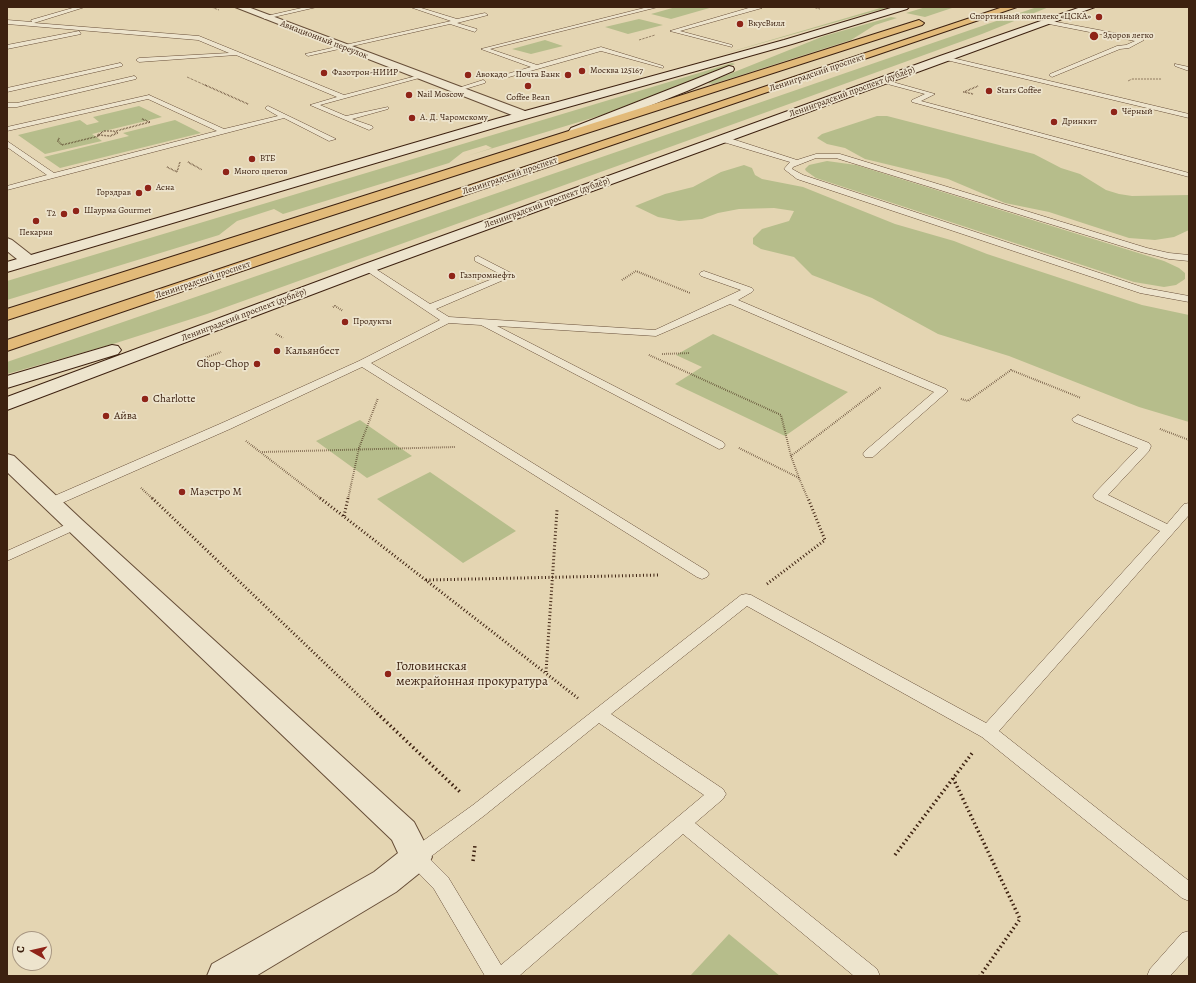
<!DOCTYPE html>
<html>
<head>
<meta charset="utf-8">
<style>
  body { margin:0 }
  #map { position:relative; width:1196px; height:983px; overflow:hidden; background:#e4d5b2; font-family:Alegreya,serif }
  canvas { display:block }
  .frame { position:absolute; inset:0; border:8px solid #3d2110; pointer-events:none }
  .north { position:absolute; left:12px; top:931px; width:40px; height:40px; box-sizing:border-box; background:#ede4cd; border:1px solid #a79681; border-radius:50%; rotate:278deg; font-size:11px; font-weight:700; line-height:16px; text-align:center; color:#3d2110 }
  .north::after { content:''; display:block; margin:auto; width:14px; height:18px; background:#8f2418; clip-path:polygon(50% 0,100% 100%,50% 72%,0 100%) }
</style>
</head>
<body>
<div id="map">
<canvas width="1196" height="983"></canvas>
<div class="frame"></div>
<div class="north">С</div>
</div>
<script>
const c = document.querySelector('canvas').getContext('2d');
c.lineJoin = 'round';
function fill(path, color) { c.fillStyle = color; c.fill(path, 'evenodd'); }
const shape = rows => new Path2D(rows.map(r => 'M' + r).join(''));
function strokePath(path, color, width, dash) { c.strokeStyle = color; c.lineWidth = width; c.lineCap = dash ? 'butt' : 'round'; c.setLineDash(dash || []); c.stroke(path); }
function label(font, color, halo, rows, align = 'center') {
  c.font = font + ' Alegreya,serif'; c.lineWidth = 3.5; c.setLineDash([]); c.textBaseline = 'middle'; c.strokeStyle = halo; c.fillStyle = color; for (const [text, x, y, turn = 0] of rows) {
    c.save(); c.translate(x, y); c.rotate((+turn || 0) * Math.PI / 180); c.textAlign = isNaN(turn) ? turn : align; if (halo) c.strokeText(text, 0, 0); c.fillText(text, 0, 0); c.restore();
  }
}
fill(shape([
  [676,7,713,7,671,19,651,14],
  [883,7,890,7,716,56,877,9],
  [926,7,955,7,925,17,906,13],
  [1037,7,1049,7,982,34,789,104,207,314,113,344,7,374,7,362],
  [891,17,897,18,875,25,851,40,713,84,707,83,824,36],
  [639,19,663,25,628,34,605,27],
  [545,40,563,46,531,54,512,49],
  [732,63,735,64,602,115,467,156,492,148,486,145,463,152,449,163,283,214,274,209,237,221,219,235,7,300,7,281],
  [139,106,162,117,92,134,102,141,45,154,18,135,80,120,87,125,99,122,93,117],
  [877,116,887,116,1034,154,1061,168,1080,174,1106,190,1119,194,1132,196,1189,195,1189,230,1174,237,1155,240,1129,238,1049,212,1005,203,948,179,865,159,845,148,827,144,817,138,822,134],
  [175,120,201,133,60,168,44,157,129,136,123,133],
  [827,161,856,165,1164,261,1179,268,1185,273,1185,279,1176,285,1164,287,1134,282,816,178,806,171,805,169,809,165],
  [744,165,752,168,755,175,762,179,803,187,895,224,954,241,987,254,1142,305,1189,315,1189,422,1139,407,1009,356,938,334,872,298,812,275,794,257,761,249,753,244,753,238,762,229,789,221,794,211,774,208,739,209,718,213,702,219,679,221,658,217,635,206,665,194,693,187,721,172],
  [713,334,848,392,785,436,675,384,702,367,676,355],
  [360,420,412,456,367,478,316,441],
  [430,472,516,531,463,563,377,499],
  [729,934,780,976,690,976]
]), '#b6bd8b');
const service = shape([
  [76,7,85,7,34,23,199,36,344,95,420,75,423,77,320,105,346,116,388,107,388,109,352,119,372,126,373,128,369,130,310,105,337,97,236,55,139,62,136,60,139,58,229,53,198,40,7,24,7,20,32,22,31,20,76,7],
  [306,7,317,7,265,19,262,17,306,7],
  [410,7,418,7,457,19,485,13,488,15,457,23,477,29,475,32,450,24,308,56,305,54,451,21,410,7],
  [648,7,658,7,490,49,537,65,601,47,663,66,663,68,601,51,509,77,507,76,507,74,531,67,481,49,648,7],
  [752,7,762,8,680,31,732,45,732,47,670,31,752,7],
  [1046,20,1141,38,1144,40,1129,48,1120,49,1052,77,1049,75,1050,74,1117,46,1126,45,1135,41,1044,23,1046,20],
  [79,31,81,34,7,49,7,45,79,31],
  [944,56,1189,114,1189,118,942,59,942,57,944,56],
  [120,63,122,64,122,66,7,92,7,88,120,63],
  [1175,64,1189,67,1189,71,1175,66,1175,64],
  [134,76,136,77,136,79,17,107,7,107,7,103,17,103,134,76],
  [882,79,935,94,921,101,1189,173,1189,177,912,102,912,100,925,94,880,82,880,80,882,79],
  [483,80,485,81,485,83,455,92,452,90,483,80],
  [149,95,224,129,278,116,266,109,266,107,268,106,336,139,329,141,284,118,7,190,7,186,47,175,7,147,7,141,54,173,217,131,148,99,7,131,7,127,149,95],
  [720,137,726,137,797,160,816,154,840,154,1147,248,1169,253,1189,255,1189,261,1169,259,1141,252,836,158,816,158,793,167,792,169,803,175,1145,288,1189,296,1189,302,1140,293,797,179,784,169,790,162,720,141,720,137],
  [478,256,515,275,436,309,449,317,655,330,741,290,701,276,699,274,701,272,704,271,752,288,754,290,752,292,738,300,946,389,948,391,873,457,865,457,863,454,865,451,934,392,730,304,656,336,497,326,723,442,725,445,723,448,719,449,481,325,449,323,371,363,707,571,709,574,707,577,702,579,697,577,362,367,230,429,55,506,50,507,45,506,43,503,45,500,222,423,359,361,440,320,365,270,365,266,371,266,430,304,502,275,475,261,475,257,478,256],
  [1078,415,1149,443,1151,446,1149,451,1108,495,1167,524,1184,504,1189,503,1189,515,999,731,1189,881,1189,901,1182,898,982,737,747,606,611,714,723,789,726,794,723,799,695,823,877,969,880,976,854,976,683,834,519,976,485,976,434,889,409,863,407,857,409,851,473,805,741,595,746,594,751,595,986,723,1160,531,1095,499,1093,496,1095,493,1138,448,1074,422,1072,419,1078,415],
  [599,723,704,795,501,965,448,877,429,858,485,815,599,723],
  [74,521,79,522,81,525,79,528,7,561,7,551,74,521],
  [1189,931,1189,955,1170,976,1147,976,1150,969,1182,933,1189,931]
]);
const minor = shape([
  [235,7,248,7,525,111,527,114,525,117,517,117,235,7],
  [7,238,12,240,35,258,37,261,35,264,23,264,7,251,7,238],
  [7,454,14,456,82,520,414,822,432,857,427,867,396,892,256,976,207,976,212,964,374,872,398,853,392,840,7,472,7,454]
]);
const secondary = shape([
  [894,7,909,7,907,9,792,44,504,125,7,272,7,262,496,119,784,40,894,7],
  [1081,7,1095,7,374,271,7,410,7,397,362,265,940,56,1081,7],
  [729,66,733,67,734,69,733,71,687,91,579,134,575,135,569,131,571,128,729,66],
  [112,345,118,346,121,350,118,354,7,388,7,376,112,345]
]);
const primary = shape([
  [1003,7,1017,7,7,351,7,340,1003,7],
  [919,20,924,23,922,25,7,320,7,309,919,20]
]);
strokePath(service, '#674e38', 1);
strokePath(minor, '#674e38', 2);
strokePath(secondary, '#3d2110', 2);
strokePath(primary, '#3d2110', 2);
strokePath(shape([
  [211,7,219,10],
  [812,7,820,9],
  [639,40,655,35],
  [187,77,207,86],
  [1128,81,1132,79,1162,79]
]), '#3d2110', 1, [0.5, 1]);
strokePath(shape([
  [205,85,248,104],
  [973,94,964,92,978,86],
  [142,119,150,122],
  [104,131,113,131,118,133,110,136,98,135,104,131],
  [116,131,150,122],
  [59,138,58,141,62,145,99,136],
  [188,162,202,170],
  [167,167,177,172,180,162]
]), '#3d2110', 1.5, [0.5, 1]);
strokePath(shape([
  [94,210,99,213],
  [622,280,636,271,690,293],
  [333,307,335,306,343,311],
  [276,334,283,338],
  [662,354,690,353],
  [649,355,781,415,791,456,799,478],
  [212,364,205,358,221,352],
  [961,399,968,401,1011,370,1081,398],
  [1160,429,1189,440],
  [246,441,321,499],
  [739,448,799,478,808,499],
  [262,452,455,447],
  [791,456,881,387],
  [141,488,153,499],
  [348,499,359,448,378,398]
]), '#3d2110', 2, [0.5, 1.5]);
strokePath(shape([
  [152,498,378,714],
  [320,498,579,699],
  [344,516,348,498],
  [426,580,660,575],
  [767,584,825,540,808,498],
  [546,672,557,510]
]), '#3d2110', 3, [1, 2.5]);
strokePath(shape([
  [377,713,460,792],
  [953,778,1020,919,980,976],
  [895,855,973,752],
  [473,861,475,845]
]), '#3d2110', 3.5, [1.5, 3]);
fill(service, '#ede4cd');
fill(minor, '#ede4cd');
fill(secondary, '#ede4cd');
fill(primary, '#e2ba79');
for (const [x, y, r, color] of [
  [1099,17,4,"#8f2418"],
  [740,24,4,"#8f2418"],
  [1094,36,5,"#8f2418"],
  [582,71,4,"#8f2418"],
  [324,73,4,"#8f2418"],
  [468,75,4,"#8f2418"],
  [568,75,4,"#8f2418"],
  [528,86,4,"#8f2418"],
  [989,91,4,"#8f2418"],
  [409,95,4,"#8f2418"],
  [1114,112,4,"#8f2418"],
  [412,118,4,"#8f2418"],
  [1054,122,4,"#8f2418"],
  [252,159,4,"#8f2418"],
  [226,172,4,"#8f2418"],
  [148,188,4,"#8f2418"],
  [139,193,4,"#8f2418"],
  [76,211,4,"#8f2418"],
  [64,214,4,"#8f2418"],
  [36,221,4,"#8f2418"],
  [452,276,4,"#8f2418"],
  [345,322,4,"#8f2418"],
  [277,351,4,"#8f2418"],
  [257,364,4,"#8f2418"],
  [145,399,4,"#8f2418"],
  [106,416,4,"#8f2418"],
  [182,492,4,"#8f2418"],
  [388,674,4,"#8f2418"]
]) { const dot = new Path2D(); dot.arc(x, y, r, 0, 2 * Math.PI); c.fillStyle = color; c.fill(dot); strokePath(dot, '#ede4cd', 1.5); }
label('9px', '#3d2110', '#ede4cd', [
  ["Спортивный комплекс «ЦСКА»",1091,17,"right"],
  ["ВкусВилл",748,24],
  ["Здоров легко",1103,36],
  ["Москва 125167",590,71],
  ["Фазотрон-НИИР",332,73],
  ["Авокадо",476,75],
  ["Почта Банк",560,75,"right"],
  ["Stars Coffee",997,91],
  ["Nail Moscow",417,95],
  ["Coffee Bean",528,98,"center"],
  ["Чёрный",1122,112],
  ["А. Д. Чаромскому",420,118],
  ["Дринкит",1062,122],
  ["ВТБ",260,159],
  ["Много цветов",234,172],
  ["Асна",156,188],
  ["Горздрав",131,193,"right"],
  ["Шаурма Gourmet",84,211],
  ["T2",56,214,"right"],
  ["Пекарня",36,233,"center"],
  ["Газпромнефть",460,276],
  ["Продукты",353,322]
], 'left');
label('9px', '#3d2110', '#ede4cd', [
  ["Авиационный переулок",324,40,21],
  ["Ленинградский проспект",817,73,-19],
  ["Ленинградский проспект (дублёр)",852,92,-20],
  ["Ленинградский проспект",510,176,-19],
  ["Ленинградский проспект (дублёр)",547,203,-20],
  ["Ленинградский проспект",203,280,-19],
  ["Ленинградский проспект (дублёр)",244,315,-21]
]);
label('11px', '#3d2110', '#ede4cd', [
  ["Кальянбест",285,351],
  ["Chop-Chop",249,364,"right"],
  ["Charlotte",153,399],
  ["Айва",114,416],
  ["Маэстро М",190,492]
], 'left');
label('13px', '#3d2110', '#ede4cd', [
  ["Головинская",396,667],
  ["межрайонная прокуратура",396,682]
], 'left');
</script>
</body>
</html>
